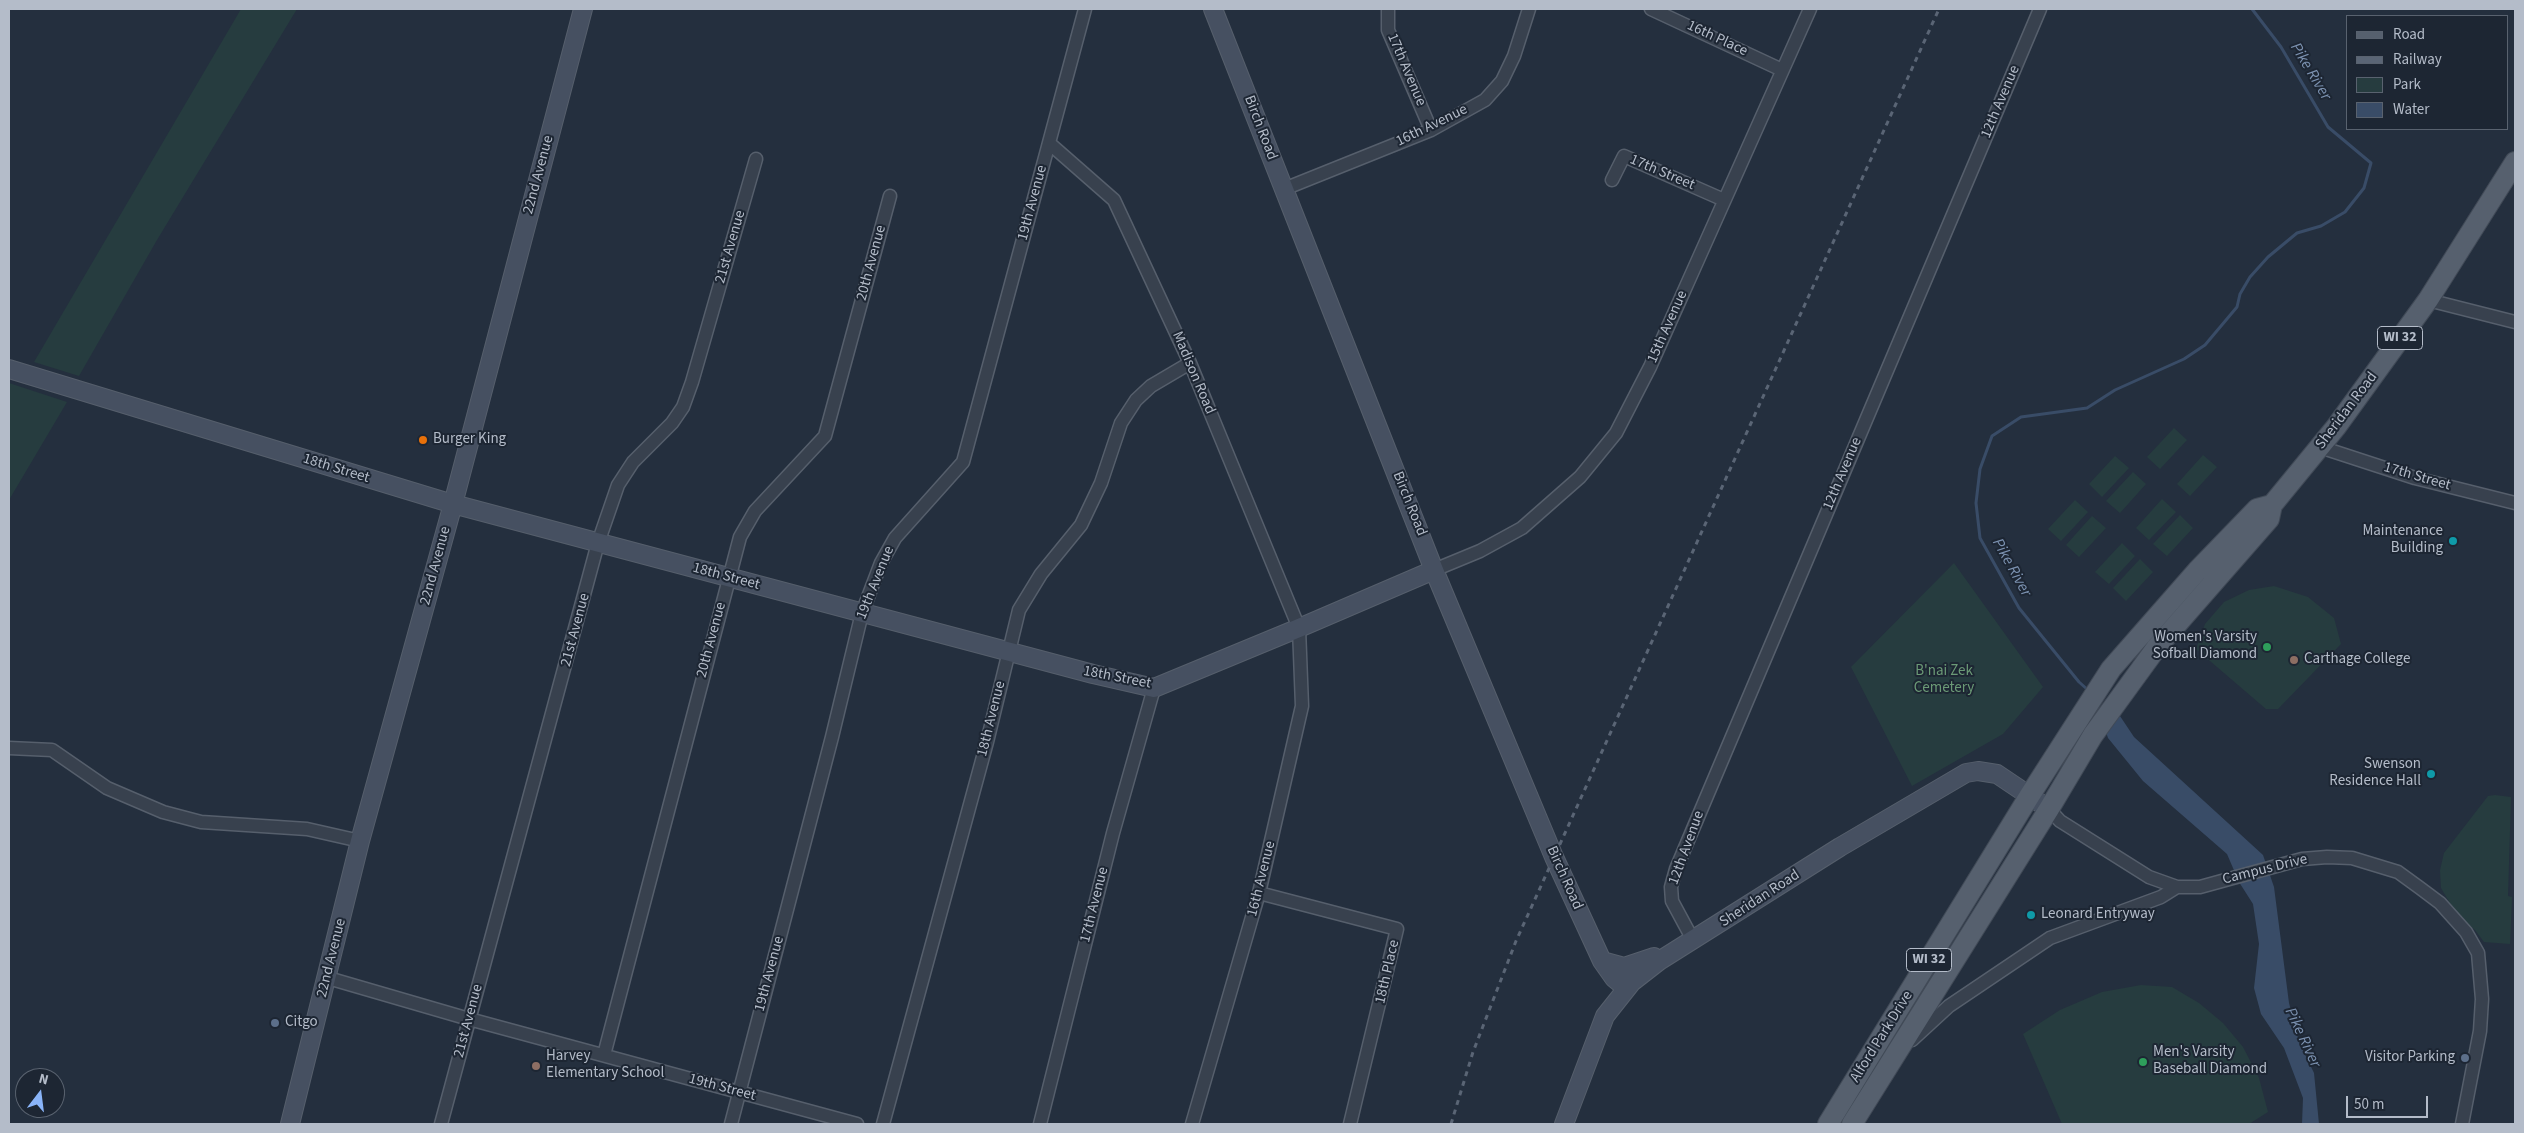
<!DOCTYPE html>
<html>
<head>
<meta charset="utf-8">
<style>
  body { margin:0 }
  #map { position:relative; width:2524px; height:1133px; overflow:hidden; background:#242f3e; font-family:"Source Sans 3",sans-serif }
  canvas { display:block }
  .frame { position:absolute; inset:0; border:10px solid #b4bcc9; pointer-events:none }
  .legend { position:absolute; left:2346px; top:15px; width:162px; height:115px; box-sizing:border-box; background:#1d2633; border:1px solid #59626f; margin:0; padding:6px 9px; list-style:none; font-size:15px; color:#b4bcc9 }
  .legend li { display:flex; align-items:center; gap:10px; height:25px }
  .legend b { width:25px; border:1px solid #59626f }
  .north { position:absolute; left:15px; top:1068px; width:50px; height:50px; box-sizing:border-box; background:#1d2633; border:1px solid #59626f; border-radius:50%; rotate:15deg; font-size:14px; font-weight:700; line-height:20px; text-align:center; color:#b4bcc9 }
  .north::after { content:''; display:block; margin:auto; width:18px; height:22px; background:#8ab4f8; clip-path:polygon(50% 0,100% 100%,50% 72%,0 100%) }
  .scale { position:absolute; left:2346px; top:1096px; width:82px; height:22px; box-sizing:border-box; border:2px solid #b4bcc9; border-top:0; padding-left:6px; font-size:15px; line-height:18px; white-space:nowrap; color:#b4bcc9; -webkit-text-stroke:4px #1d2633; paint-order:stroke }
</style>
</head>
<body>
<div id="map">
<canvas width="2524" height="1133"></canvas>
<div class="frame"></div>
<ul class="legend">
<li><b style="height:6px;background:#56606e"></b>Road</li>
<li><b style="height:6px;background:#5a6575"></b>Railway</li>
<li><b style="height:14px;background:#263c3f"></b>Park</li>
<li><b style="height:14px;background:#394c67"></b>Water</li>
</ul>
<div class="north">N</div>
<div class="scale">50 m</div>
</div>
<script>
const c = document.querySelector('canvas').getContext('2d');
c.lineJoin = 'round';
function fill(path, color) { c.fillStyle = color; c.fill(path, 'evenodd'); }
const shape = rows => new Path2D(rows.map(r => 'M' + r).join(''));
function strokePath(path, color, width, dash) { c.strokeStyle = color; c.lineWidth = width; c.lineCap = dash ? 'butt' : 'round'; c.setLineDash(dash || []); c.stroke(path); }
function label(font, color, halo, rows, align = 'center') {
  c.font = font + ' "Source Sans 3",sans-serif'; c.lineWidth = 4; c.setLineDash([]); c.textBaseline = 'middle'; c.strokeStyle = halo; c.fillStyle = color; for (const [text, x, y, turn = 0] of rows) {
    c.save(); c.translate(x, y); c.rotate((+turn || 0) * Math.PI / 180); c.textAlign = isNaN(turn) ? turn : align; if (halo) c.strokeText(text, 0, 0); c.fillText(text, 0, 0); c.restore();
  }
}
fill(shape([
  [241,9,297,9,157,240,79,376,34,362],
  [9,383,67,402,9,500],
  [2174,428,2187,440,2160,469,2147,457],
  [2203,455,2217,467,2190,496,2177,484],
  [2115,456,2129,468,2102,497,2089,484],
  [2133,472,2146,484,2120,513,2106,501],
  [2162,499,2176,512,2149,540,2136,528],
  [2075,500,2088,512,2061,541,2048,529],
  [2180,515,2193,528,2167,556,2153,544],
  [2092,516,2106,528,2079,557,2066,545],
  [2122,543,2135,556,2109,584,2095,572],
  [2140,559,2153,572,2126,601,2113,588],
  [1954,563,2043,687,2003,734,1912,786,1851,667],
  [2274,586,2308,597,2334,618,2341,644,2278,709,2266,709,2196,649,2205,624,2224,602,2249,590],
  [2495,795,2511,797,2508,896,2512,897,2510,944,2484,942,2475,930,2457,915,2441,888,2440,870,2444,853,2488,796],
  [2141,985,2172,987,2199,1003,2223,1023,2243,1047,2259,1078,2268,1112,2249,1124,2062,1124,2023,1034,2060,1010,2102,992]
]), '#263c3f');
fill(shape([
  [2118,713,2134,737,2263,855,2274,887,2289,1003,2299,1042,2314,1073,2319,1124,2302,1124,2303,1098,2284,1048,2261,1014,2254,988,2259,944,2253,904,2239,882,2227,854,2143,781,2108,738,2106,732]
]), '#394c67');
strokePath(shape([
  [2088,690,2079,682,2019,608,1980,538,1976,503,1980,469,1992,436,2021,417,2087,408,2115,390,2184,359,2205,345,2237,307,2240,294,2250,277,2268,257,2297,233,2321,226,2345,212,2364,188,2371,163,2328,127,2281,47,2252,9]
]), '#394c67', 3);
const street = shape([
  [1388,9,1388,30,1431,130],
  [1651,9,1782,70],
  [1049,143,1114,200,1190,363,1299,628,1302,706,1259,893,1192,1124],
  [1612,180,1624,156,1724,200],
  [1284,189,1431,130,1485,100,1502,81,1514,56,1529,9],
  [2428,300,2515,322],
  [2320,447,2415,478,2515,503],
  [1434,570,1480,551,1522,528,1580,477,1616,433,1650,367,1810,9],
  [9,748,52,750,107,788,163,812,201,822,307,829,360,841],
  [2049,809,2060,821,2149,877,2177,887],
  [1259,893,1397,929,1350,1124],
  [1693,940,1672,901,1671,887,1676,869,2040,9],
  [328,978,469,1019,857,1124],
  [1912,1040,1949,1006,2050,938,2161,897,2177,887,2200,887,2302,859,2327,857,2352,858,2398,872,2420,888,2440,903,2466,932,2478,953,2482,999,2480,1031,2462,1124],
  [604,1055,740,537,755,511,825,436,890,196],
  [441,1124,598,543,618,485,633,462,672,423,683,407,692,382,756,159],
  [731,1124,832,737,862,613,881,563,895,538,963,462,1085,9],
  [883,1124,987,742,1019,610,1041,574,1081,525,1101,483,1121,423,1136,400,1151,386,1190,363],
  [1040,1124,1113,833,1154,688]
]);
const secondary = shape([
  [1213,9,1434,570,1554,857,1602,961,1614,978,1626,988],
  [9,369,453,504,1093,674,1154,688,1299,628,1434,570],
  [1602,961,1624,967,1654,957],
  [290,1124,360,841,453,504,583,9],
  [1564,1124,1605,1016,1632,982,1659,961,1840,847,1966,773,1978,771,1997,774,2049,809]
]);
const primary = shape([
  [1828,1124,2030,795,2111,669,2197,571,2257,509,2272,505],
  [1852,1124,2049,809,2093,735,2157,647,2269,519,2272,505,2336,427,2428,300,2515,162]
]);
strokePath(street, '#565f6c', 15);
strokePath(secondary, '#565f6c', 20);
strokePath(primary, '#414a57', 22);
strokePath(street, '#38414e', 12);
strokePath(secondary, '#465061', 18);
strokePath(primary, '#56606e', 20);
strokePath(shape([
  [1451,1124,1473,1052,1516,941,1939,9]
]), '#5a6575', 3, [5, 5]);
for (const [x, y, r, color] of [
  [423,440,5,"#e8710a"],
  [2453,541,5,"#0f9aa8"],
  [2267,647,5,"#2e9e5b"],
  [2294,660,5,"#8d6e63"],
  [2431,774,5,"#0f9aa8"],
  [2031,915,5,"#0f9aa8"],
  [275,1023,5,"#5c6f8a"],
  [2465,1058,5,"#5c6f8a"],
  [2143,1062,5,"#2e9e5b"],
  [536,1066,5,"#8d6e63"]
]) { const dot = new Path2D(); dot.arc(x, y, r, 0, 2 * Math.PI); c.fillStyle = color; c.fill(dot); strokePath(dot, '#1d2633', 2); }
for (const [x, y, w] of [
  [2400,338,45],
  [1929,960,45]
]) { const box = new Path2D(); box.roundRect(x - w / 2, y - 11.5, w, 23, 4); c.fillStyle = '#1d2633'; c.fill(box); strokePath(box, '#b4bcc9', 1); }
label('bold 14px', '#b4bcc9', null, [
  ["WI 32",2400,338],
  ["WI 32",1929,960]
]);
label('15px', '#b4bcc9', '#1d2633', [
  ["16th Place",1717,39,25],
  ["17th Avenue",1406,70,67],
  ["12th Avenue",2001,102,-67],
  ["16th Avenue",1432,126,-26],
  ["Birch Road",1260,128,69],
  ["17th Street",1662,173,23],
  ["22nd Avenue",539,175,-75],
  ["19th Avenue",1033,203,-75],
  ["21st Avenue",731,247,-74],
  ["20th Avenue",872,263,-75],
  ["15th Avenue",1668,327,-66],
  ["Madison Road",1193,373,67],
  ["Sheridan Road",2347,411,-53],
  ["18th Street",336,469,17],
  ["12th Avenue",1843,474,-67],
  ["17th Street",2417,477,16],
  ["Birch Road",1409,504,68],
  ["22nd Avenue",436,566,-75],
  ["18th Street",726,577,15],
  ["19th Avenue",876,583,-68],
  ["21st Avenue",576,630,-75],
  ["20th Avenue",712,640,-75],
  ["18th Street",1117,678,11],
  ["18th Avenue",992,719,-76],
  ["12th Avenue",1687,848,-70],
  ["Campus Drive",2265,870,-14],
  ["Birch Road",1564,878,66],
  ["16th Avenue",1262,879,-76],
  ["Sheridan Road",1760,899,-33],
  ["17th Avenue",1095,905,-76],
  ["22nd Avenue",332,958,-76],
  ["18th Place",1388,972,-77],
  ["19th Avenue",770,974,-75],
  ["21st Avenue",469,1021,-75],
  ["Alford Park Drive",1882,1037,-58],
  ["19th Street",722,1088,15]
]);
label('15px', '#b4bcc9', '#1d2633', [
  ["Burger King",433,440],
  ["Maintenance",2443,532,"right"],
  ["Building",2443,549,"right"],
  ["Women's Varsity",2257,638,"right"],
  ["Sofball Diamond",2257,655,"right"],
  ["Carthage College",2304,660],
  ["Swenson",2421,765,"right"],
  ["Residence Hall",2421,782,"right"],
  ["Leonard Entryway",2041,915],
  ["Citgo",285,1023],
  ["Men's Varsity",2153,1053],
  ["Baseball Diamond",2153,1070],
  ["Harvey",546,1057],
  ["Elementary School",546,1074],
  ["Visitor Parking",2455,1058,"right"]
], 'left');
label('15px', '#6b9a76', '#1d2633', [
  ["B'nai Zek",1944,672],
  ["Cemetery",1944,689]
]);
label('italic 16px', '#7c92b1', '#1d2633', [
  ["Pike River",2310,72,59],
  ["Pike River",2011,568,61],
  ["Pike River",2302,1038,65]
]);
</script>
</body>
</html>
